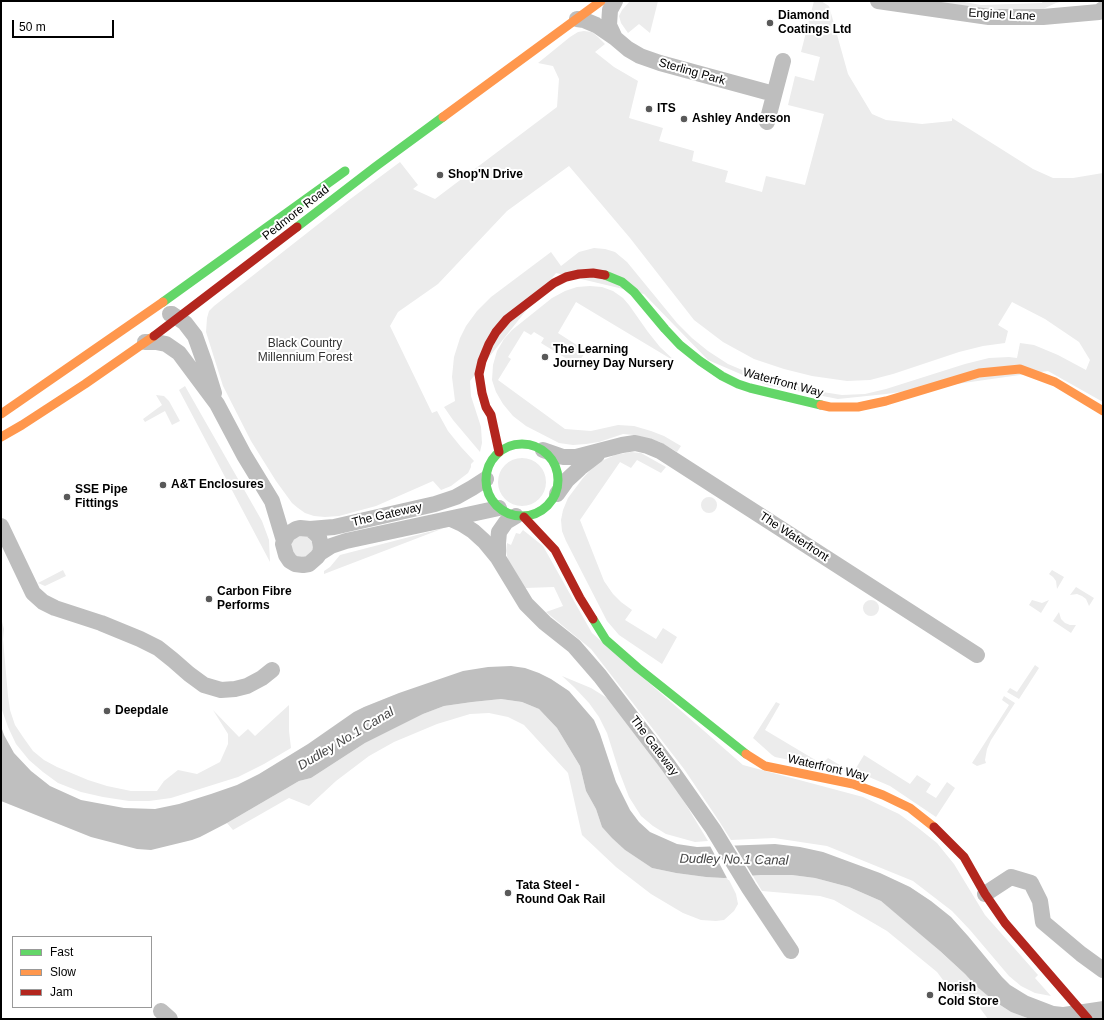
<!DOCTYPE html>
<html>
<head>
<meta charset="utf-8">
<style>
  body { margin:0 }
  #map { position:relative; width:1104px; height:1020px; overflow:hidden; background:#fff; font-family:Arial,sans-serif }
  canvas { display:block }
  .frame { position:absolute; inset:0; border:2px solid #000; pointer-events:none }
  .legend { position:absolute; left:12px; top:936px; width:140px; height:72px; box-sizing:border-box; background:#fff; border:1px solid #999; margin:0; padding:5px 7px; list-style:none; font-size:12px; color:#000 }
  .legend li { display:flex; align-items:center; gap:8px; height:20px }
  .legend b { width:20px; border:1px solid #999 }
  .scale { position:absolute; left:12px; top:20px; width:102px; height:18px; box-sizing:border-box; border:2px solid #000; border-top:0; padding-left:5px; font-size:12px; line-height:14px; white-space:nowrap; color:#000; -webkit-text-stroke:3px #fff; paint-order:stroke }
</style>
</head>
<body>
<div id="map">
<canvas width="1104" height="1020"></canvas>
<div class="frame"></div>
<ul class="legend">
<li><b style="height:5px;background:#63d668"></b>Fast</li>
<li><b style="height:5px;background:#ff974d"></b>Slow</li>
<li><b style="height:5px;background:#b3261e"></b>Jam</li>
</ul>
<div class="scale">50 m</div>
</div>
<script>
const c = document.querySelector('canvas').getContext('2d');
c.lineJoin = 'round';
function fill(path, color) { c.fillStyle = color; c.fill(path, 'evenodd'); }
const shape = rows => new Path2D(rows.map(r => 'M' + r).join(''));
function strokePath(path, color, width, dash) { c.strokeStyle = color; c.lineWidth = width; c.lineCap = dash ? 'butt' : 'round'; c.setLineDash(dash || []); c.stroke(path); }
function label(font, color, halo, rows, align = 'center') {
  c.font = font + ' Arial,sans-serif'; c.lineWidth = 4; c.setLineDash([]); c.textBaseline = 'middle'; c.strokeStyle = halo; c.fillStyle = color; for (const [text, x, y, turn = 0] of rows) {
    c.save(); c.translate(x, y); c.rotate((+turn || 0) * Math.PI / 180); c.textAlign = isNaN(turn) ? turn : align; if (halo) c.strokeText(text, 0, 0); c.fillText(text, 0, 0); c.restore();
  }
}
fill(shape([
  [630,1,658,1,650,33,639,24,628,33,621,23,619,16,622,10],
  [814,1,821,1,829,6,848,74,872,114,886,120,922,124,952,121,952,118,1033,169,1053,178,1073,178,1103,173,1103,402,1048,371,886,394,838,399,766,385,708,360,644,294,556,273,470,381,471,396,481,427,482,443,480,452,453,420,444,407,455,401,452,377,454,357,460,338,466,326,477,311,491,297,551,252,561,266,579,252,594,248,605,249,615,252,627,262,677,323,692,338,708,351,728,364,754,375,816,391,842,395,865,394,886,389,965,364,989,358,1009,357,1017,358,1020,343,1034,345,1058,355,1086,370,1090,360,1079,342,1045,319,1012,302,998,325,1008,331,1005,343,983,346,959,352,893,374,870,380,847,381,812,376,784,369,754,359,723,342,694,320,630,238,569,166,507,211,438,284,398,312,390,326,432,413,437,411,448,431,461,447,474,461,471,464,471,467,468,473,451,486,441,490,433,481,376,506,339,516,325,517,314,516,305,513,298,508,292,503,276,481,251,441,223,386,206,332,207,318,209,311,214,306,349,200,400,162,418,185,413,189,435,199,557,107,559,79,553,66,538,63,570,37,578,32,584,31,592,32,598,37,605,44,595,52,614,67,638,81,629,118,663,128,659,141,694,151,692,161,728,171,725,182,762,192,766,176,805,185,824,114,788,105,795,76,814,81,820,57,801,52],
  [916,1,959,1,981,5,1042,3,1043,1,1064,1,1056,3,1043,9,982,12],
  [590,286,602,287,613,291,623,298,629,305,648,332,660,347,676,362,576,302,558,333,586,351,577,365,541,343,544,338,534,332,531,335,524,331,508,357,511,359,498,380,565,429,591,431,618,425,634,426,651,431,664,436,681,446,677,452,660,442,647,438,634,435,623,434,599,442,586,444,573,445,559,443,526,426,513,416,503,404,496,392,492,380,493,365,497,351,504,339,512,330,552,298,565,291,577,287],
  [185,386,262,521,269,540,270,562,179,390],
  [156,395,164,396,169,401,180,421,172,425,165,411,145,422,143,419,162,405],
  [631,452,641,453,666,467,661,473,637,460,631,468,620,462,580,520,604,581,613,594,621,602,632,610,625,620,656,639,663,628,677,637,662,664,619,635,607,621,566,541,562,531,561,520,563,510,568,498,583,478,597,463,615,455],
  '498 482a24 24 0 1 1 48 0a24 24 0 1 1-48 0Z',
  '701 505a8 8 0 1 1 16 0a8 8 0 1 1-16 0Z',
  [444,528,324,574,324,571,330,567,340,555],
  [523,530,543,546,592,633,743,765,863,797,899,814,917,827,937,843,954,864,985,915,1038,975,1035,978,1051,996,1035,993,1021,986,1009,976,970,930,952,911,913,881,827,846,774,838,731,840,719,821,684,769,591,649,546,612,563,606,554,587,525,588,508,560,506,551,507,543,511,545,516,533,520,534],
  '291 547a11 11 0 1 1 22 0a11 11 0 1 1-22 0Z',
  [63,570,66,576,45,586,38,583],
  [1052,570,1064,577,1057,589,1056,581,1053,577,1049,574],
  [1076,587,1094,598,1089,606,1086,599,1082,596,1077,594,1070,595],
  '863 608a8 8 0 1 1 16 0a8 8 0 1 1-16 0Z',
  [1032,600,1042,603,1049,600,1041,613,1029,605],
  [1059,612,1061,619,1065,623,1070,625,1076,625,1071,633,1053,621],
  [1,618,4,629,3,639,8,696,10,710,15,725,23,737,33,751,44,760,57,767,88,780,107,786,131,791,157,791,164,781,178,770,197,774,220,762,228,744,228,734,213,710,239,737,248,729,255,736,289,705,289,731,291,748,264,764,238,777,171,798,149,801,129,801,103,797,81,792,58,783,43,772,29,760,16,744,8,727,2,710,1,699],
  [1035,665,1039,668,1019,699,1007,692,1010,688,1017,692],
  [562,676,591,688,612,701,679,793,708,841,695,842,666,834,653,826,641,816,629,797,619,771,607,733,599,717,589,703,574,687],
  [1004,696,1015,703,991,740,987,749,985,760,986,763,977,766,972,763,1009,705,1002,700],
  [501,699,522,702,539,709,557,728,580,766,586,791,596,809,602,827,625,850,652,868,676,873,706,877,728,878,736,894,738,904,734,911,724,920,716,921,701,920,683,913,651,894,616,867,582,835,568,773,524,725,508,717,489,713,470,714,437,724,394,742,369,756,336,781,309,806,289,798,233,830,227,823,299,781,311,778,365,743,423,714,444,706,472,702],
  [776,702,780,704,765,730,822,764,828,758,853,773,864,755,910,784,917,775,931,784,926,792,936,798,947,782,955,788,936,817,890,786,869,777,853,773,775,757,772,755,753,738],
  [761,875,792,875,815,878,849,887,881,901,920,933,965,974,976,986,994,1001,1011,1012,1030,1019,988,1019,968,992,958,1000,937,972,887,931,834,900,820,896,762,891,753,876]
]), '#ececec');
fill(shape([
  [511,666,525,668,539,673,551,679,569,691,594,720,600,734,616,782,630,810,639,822,650,832,677,844,697,847,775,844,800,847,823,852,880,873,910,887,931,901,951,917,968,936,1002,977,1010,985,1023,993,1028,996,1054,1006,1063,1007,1103,1001,1103,1019,1030,1019,1011,1012,994,1001,976,986,965,974,940,951,881,901,849,887,815,878,792,875,761,875,724,878,706,877,676,873,652,868,625,850,612,838,602,827,596,809,586,791,580,766,557,728,539,709,522,702,501,699,472,702,444,706,423,714,365,743,311,778,299,781,227,823,200,837,192,840,151,850,137,849,91,837,1,801,1,726,4,735,14,753,31,771,50,786,81,800,124,808,155,809,179,804,211,794,237,785,259,774,308,744,354,712,364,707,399,693,463,671,488,667]
]), '#bfbfbf');
fill(shape([
  [733,843,754,878,728,880,709,844]
]), '#fff');
strokePath(shape([
  [878,1,989,17,1043,17,1099,12,1103,9],
  [577,19,584,20,596,25,615,38,628,49,640,56,660,63,774,94],
  [615,38,609,25,610,10,615,1],
  [767,122,783,61],
  [170,314,172,314,185,323,195,336,205,364,214,393],
  [145,342,156,342,166,344,179,353,217,404,244,455,272,501,284,541],
  [543,450,563,457,576,457,622,445,635,443,648,446,660,451,977,655],
  [557,494,567,480,580,468,597,455],
  [451,519,462,524,473,531,484,541,498,558,526,604,545,623,574,646,600,676,668,765,713,829,749,888,791,951],
  [1,526,33,593,43,602,55,608,101,623,140,639,158,648,173,660,189,674,204,685,221,690,235,689,247,686,262,678,272,670],
  [310,529,315,533,319,537,321,547,320,553,317,557,309,564,303,565,295,564,290,561,286,555,283,544,284,541,288,534,296,529,300,528,310,529,334,527,435,504,456,497,472,488,486,479],
  [320,553,331,546,346,541,499,508],
  [498,558,498,543,499,532,506,522,516,516],
  [985,894,1011,877,1031,883,1040,901,1043,922,1081,954,1103,970],
  [161,1011,170,1019]
]), '#bebebe', 16);
strokePath(shape([
  [297,227,375,167,443,117],
  [605,275,622,282,634,292,665,329,680,345,700,361,722,376,738,384,750,388,821,405],
  [163,302,345,171],
  '486 480a36 36 0 1 1 72 0a36 36 0 1 1-72 0Z',
  [593,619,606,640,638,668,746,754]
]), '#63d668', 9);
strokePath(shape([
  [443,117,601,1],
  [821,405,830,407,858,407,886,401,979,373,1020,369,1055,382,1103,411],
  [1,414,163,302],
  [1,437,22,425,85,384,154,336],
  [746,754,765,766,853,784,883,795,910,808,934,827]
]), '#ff974d', 9);
strokePath(shape([
  [154,336,297,227],
  [499,452,491,415,486,407,482,393,479,374,482,361,489,344,496,332,507,319,554,283,566,277,579,274,593,273,605,275],
  [524,517,555,550,580,598,593,619],
  [934,827,964,857,985,894,1005,923,1088,1019]
]), '#b3261e', 9);
for (const [x, y, r, color] of [
  [770,23,4,"#595959"],
  [649,109,4,"#595959"],
  [684,119,4,"#595959"],
  [440,175,4,"#595959"],
  [545,357,4,"#595959"],
  [163,485,4,"#595959"],
  [67,497,4,"#595959"],
  [209,599,4,"#595959"],
  [107,711,4,"#595959"],
  [508,893,4,"#595959"],
  [930,995,4,"#595959"]
]) { const dot = new Path2D(); dot.arc(x, y, r, 0, 2 * Math.PI); c.fillStyle = color; c.fill(dot); strokePath(dot, '#fff', 1.5); }
label('12px', '#000', '#fff', [
  ["Engine Lane",1002,15,3],
  ["Sterling Park",692,72,16],
  ["Pedmore Road",296,213,-38],
  ["Waterfront Way",783,383,15],
  ["The Gateway",387,515,-13],
  ["The Waterfront",794,537,33],
  ["The Gateway",654,746,53],
  ["Waterfront Way",828,768,13]
]);
label('bold 12px', '#000', '#fff', [
  ["Diamond",778,16],
  ["Coatings Ltd",778,30],
  ["ITS",657,109],
  ["Ashley Anderson",692,119],
  ["Shop'N Drive",448,175],
  ["The Learning",553,350],
  ["Journey Day Nursery",553,364],
  ["A&T Enclosures",171,485],
  ["SSE Pipe",75,490],
  ["Fittings",75,504],
  ["Carbon Fibre",217,592],
  ["Performs",217,606],
  ["Deepdale",115,711],
  ["Tata Steel -",516,886],
  ["Round Oak Rail",516,900],
  ["Norish",938,988],
  ["Cold Store",938,1002]
], 'left');
label('12px', '#333', '#fff', [
  ["Black Country",305,344],
  ["Millennium Forest",305,358]
]);
label('italic 13px', '#444', '#fff', [
  ["Dudley No.1 Canal",346,739,-31],
  ["Dudley No.1 Canal",734,860,1]
]);
</script>
</body>
</html>
